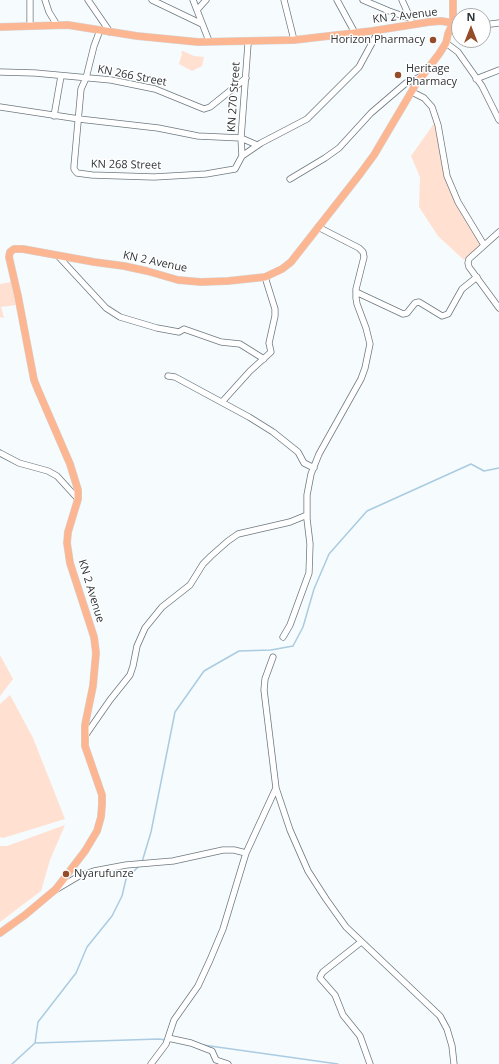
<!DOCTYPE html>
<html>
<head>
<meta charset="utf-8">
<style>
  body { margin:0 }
  #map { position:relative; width:499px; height:1064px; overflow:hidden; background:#f6fbfe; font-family:"Open Sans",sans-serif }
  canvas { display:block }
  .north { position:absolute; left:451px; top:8px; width:40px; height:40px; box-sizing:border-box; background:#fff; border:1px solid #abadaf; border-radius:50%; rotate:0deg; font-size:11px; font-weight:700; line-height:16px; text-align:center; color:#2e3336 }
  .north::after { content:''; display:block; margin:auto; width:14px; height:18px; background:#944d28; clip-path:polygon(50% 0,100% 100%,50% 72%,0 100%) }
</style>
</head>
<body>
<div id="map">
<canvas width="499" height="1064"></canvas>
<div class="north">N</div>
</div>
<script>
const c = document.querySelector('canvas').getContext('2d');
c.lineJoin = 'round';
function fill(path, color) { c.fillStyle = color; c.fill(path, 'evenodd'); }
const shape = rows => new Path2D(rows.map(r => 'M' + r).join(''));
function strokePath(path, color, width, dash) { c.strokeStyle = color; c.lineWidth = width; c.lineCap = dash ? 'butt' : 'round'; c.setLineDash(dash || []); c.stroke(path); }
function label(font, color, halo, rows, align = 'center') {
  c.font = font + ' "Open Sans",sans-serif'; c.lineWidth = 3; c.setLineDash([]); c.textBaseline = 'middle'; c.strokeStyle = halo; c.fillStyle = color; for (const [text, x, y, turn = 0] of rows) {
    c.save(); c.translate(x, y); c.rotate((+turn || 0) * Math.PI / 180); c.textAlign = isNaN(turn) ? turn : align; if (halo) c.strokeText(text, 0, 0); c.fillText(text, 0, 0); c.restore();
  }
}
fill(shape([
  [183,51,194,56,204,57,202,66,192,71,179,64,182,54,181,52],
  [435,122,444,162,444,176,451,193,482,245,464,260,438,236,419,207,420,177,411,156],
  [11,282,16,305,1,307,4,318,0,317,0,284],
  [0,655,13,679,0,696],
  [10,695,33,738,65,819,3,838,0,837,0,704],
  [65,825,50,860,41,891,0,922,0,846,7,846]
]), '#ffe0d1');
strokePath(shape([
  [142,862,151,832,175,712,204,671,239,651,271,650,293,646,303,627,314,589,329,554,367,511,471,464,484,471,499,468],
  [35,1043,38,1022,76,973,87,947,112,916,122,896,126,879,138,867],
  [203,1045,338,1064],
  [12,1064,35,1043,159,1039,166,1040]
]), '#aacbe0', 1.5);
const minor = shape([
  [45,0,49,12,57,25],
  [88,0,110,32],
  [152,0,202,24],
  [193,0,209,41],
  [284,0,294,40],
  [337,0,355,33],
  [363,0,389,11,409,18],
  [402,0,411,20],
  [197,10,206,0],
  [453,23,459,24],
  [30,25,30,0],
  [483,25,499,23],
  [100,30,94,46,86,78,81,89,74,166,74,169,77,173,92,175,154,177,206,174,235,169,242,156,241,138,243,111,248,44,251,41],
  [446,43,458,52,482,86,499,120],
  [0,72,35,73,111,80,155,89,204,109,210,107,246,78],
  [476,79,499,70],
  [412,92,424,98,432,107,438,125,447,176,458,202,484,245],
  [0,107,79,119,158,128,198,136,241,138,257,145],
  [54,116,61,76],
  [242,156,261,143,307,119,359,67,379,30],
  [290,179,325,158,339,148,371,113,406,83,420,77],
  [499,232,469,259,468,263,469,267,499,308],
  [58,256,106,308,120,317,157,328,179,332,184,329,221,342,240,344,264,359],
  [356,292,403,314,407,313,415,303,419,302,442,316,448,314,462,289,477,277],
  [168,376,175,377,249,417,273,432,298,452,304,463,314,468],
  [222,402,250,371,271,352,269,343,275,316,275,309,265,277],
  [0,453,19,463,48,471,57,476,78,499],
  [283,637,290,625,309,573,310,544,307,519,307,495,311,474,319,454,361,379,365,368,370,344,366,328,357,304,356,298,356,289,364,257,363,252,359,248,318,227],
  [85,736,110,700,130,675,133,666,137,646,145,628,162,607,190,585,203,564,211,556,228,541,238,534,290,522,307,515],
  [276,788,290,830,308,871,326,899,346,927,440,1016,447,1029,452,1046,454,1064],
  [57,889,79,876,94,871,126,865,173,861,223,850,234,850,246,853],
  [361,942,323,972,321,975,320,978,335,995,343,1015,360,1036,370,1064],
  [168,1038,191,1043,209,1050,212,1051,216,1060,228,1064],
  [151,1064,166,1044,174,1020,198,986,210,960,223,929,246,853,276,788,264,690,265,679,273,657]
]);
const major = shape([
  [0,27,68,25,137,36,198,42,294,40,372,31,429,22,441,21,453,23],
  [0,933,25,915,56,889,85,851,97,831,101,817,102,804,102,795,85,746,85,725,93,686,96,653,94,637,70,563,67,543,68,532,78,499,78,490,70,464,38,390,34,380,18,296,9,257,10,252,14,249,23,249,94,262,124,266,147,271,178,280,201,282,228,281,265,277,282,269,291,262,360,174,374,155,416,84,439,54,446,43,448,34,453,23,453,0]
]);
strokePath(minor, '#6e7980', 7);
strokePath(major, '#d5d6d7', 8);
strokePath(minor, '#fff', 5.5);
strokePath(major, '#fdb692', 7);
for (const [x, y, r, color] of [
  [433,40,4,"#944d28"],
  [398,75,4,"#944d28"],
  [66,874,4,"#944d28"]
]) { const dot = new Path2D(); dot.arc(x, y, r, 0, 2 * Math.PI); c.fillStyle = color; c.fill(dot); strokePath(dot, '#fff', 1.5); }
label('11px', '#2e3336', '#fff', [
  ["KN 2 Avenue",405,16,-7],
  ["KN 266 Street",132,76,11],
  ["KN 270 Street",234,97,-86],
  ["KN 268 Street",126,165,1],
  ["KN 2 Avenue",155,262,12],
  ["KN 2 Avenue",91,591,73]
]);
label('11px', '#2e3336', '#fff', [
  ["Horizon Pharmacy",425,40,"right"],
  ["Heritage",406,69],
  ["Pharmacy",406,82],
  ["Nyarufunze",74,874]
], 'left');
</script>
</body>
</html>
